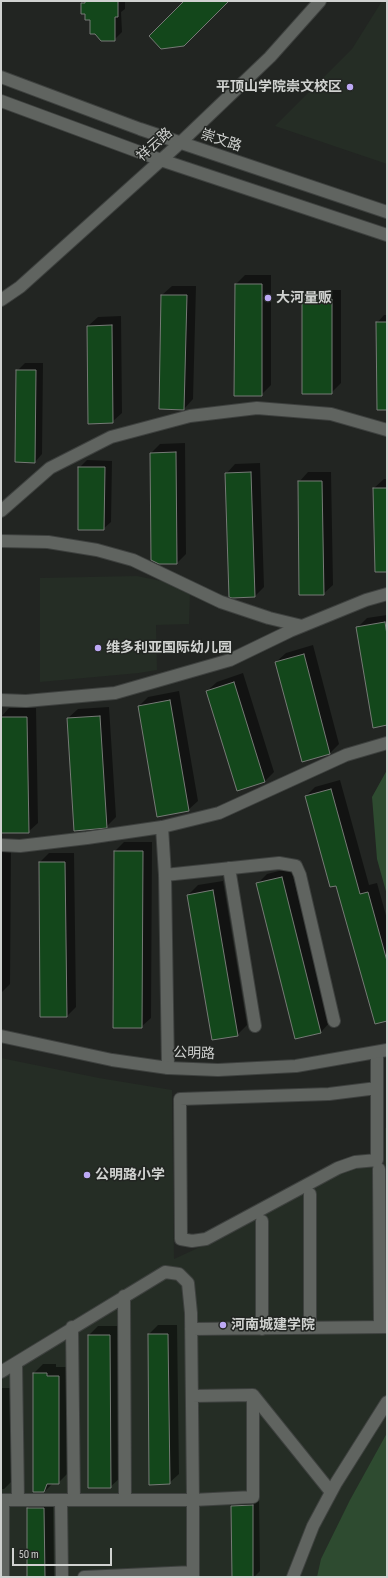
<!DOCTYPE html>
<html>
<head>
<meta charset="utf-8">
<style>
  body { margin:0 }
  #map { position:relative; width:388px; height:1578px; overflow:hidden; background:#222522; font-family:"Sofia Sans Condensed",sans-serif }
  canvas { display:block }
  .frame { position:absolute; inset:0; border:2px solid #d0d2d0; pointer-events:none }
  .scale { position:absolute; left:12px; top:1548px; width:100px; height:18px; box-sizing:border-box; border:2px solid #d0d2d0; border-top:0; padding-left:5px; font-size:12px; line-height:14px; white-space:nowrap; color:#d0d2d0; -webkit-text-stroke:3px #222522; paint-order:stroke }
</style>
</head>
<body>
<div id="map">
<canvas width="388" height="1578"></canvas>
<div class="frame"></div>
<div class="scale">50 m</div>
</div>
<script>
const c = document.querySelector('canvas').getContext('2d');
c.lineJoin = 'round';
function fill(path, color) { c.fillStyle = color; c.fill(path, 'evenodd'); }
const shape = rows => new Path2D(rows.map(r => 'M' + r).join(''));
function strokePath(path, color, width, dash) { c.strokeStyle = color; c.lineWidth = width; c.lineCap = dash ? 'butt' : 'round'; c.setLineDash(dash || []); c.stroke(path); }
function label(font, color, halo, rows, align = 'center') {
  c.font = font + ' "Sofia Sans Condensed","Noto Sans SC",sans-serif'; c.lineWidth = 3; c.setLineDash([]); c.textBaseline = 'middle'; c.strokeStyle = halo; c.fillStyle = color; for (const [text, x, y, turn = 0] of rows) {
    c.save(); c.translate(x, y); c.rotate((+turn || 0) * Math.PI / 180); c.textAlign = isNaN(turn) ? turn : align; if (halo) c.strokeText(text, 0, 0); c.fillText(text, 0, 0); c.restore();
  }
}
fill(shape([
  [382,1,387,1,387,164,275,126,352,49],
  [137,576,166,582,190,594,189,624,156,625,157,670,139,673,40,682,40,578],
  [1,1058,99,1078,172,1090,174,1259,226,1235,337,1171,364,1165,384,1164,385,1128,387,1128,387,1577,1,1577]
]), '#252d25');
fill(shape([
  [387,770,387,895,377,859,372,797],
  [387,1433,387,1577,317,1577,321,1559,350,1500]
]), '#2e4b30');
fill(shape([
  [84,1,125,1,125,9,121,12,122,32,114,40,86,13,82,3],
  [245,275,271,275,271,385,261,395,236,284],
  [172,286,196,286,193,399,184,409,162,295],
  [313,290,341,290,341,383,331,393,303,299],
  [384,315,387,315,387,409,377,323],
  [121,316,122,413,112,422,89,423,88,326,98,317],
  [25,363,43,363,42,454,35,462,17,371],
  [185,443,186,554,177,563,151,453,160,444],
  [87,460,112,461,111,522,103,529,79,468],
  [260,463,264,587,255,596,230,596,226,474,235,464],
  [308,472,331,472,333,585,323,594,299,482],
  [384,479,387,479,387,571,374,488],
  [387,615,387,724,357,628,367,618],
  [313,645,339,744,330,753,302,761,276,662,286,653],
  [243,673,274,772,264,782,207,691,217,682],
  [179,691,198,801,188,810,139,706,148,697],
  [109,707,116,817,106,827,68,718,78,709],
  [9,708,36,708,38,823,28,832,1,788,1,717],
  [340,780,369,885,377,883,387,919,387,1020,306,796,315,787],
  [124,842,152,842,151,1018,141,1027,115,851],
  [1,851,11,852,10,984,1,993],
  [49,853,74,853,76,1007,67,1016,40,862],
  [291,868,330,1022,321,1032,257,884,267,874],
  [223,881,247,1025,237,1035,188,895,198,885],
  [158,1325,177,1325,179,1474,169,1483,149,1334],
  [98,1326,119,1326,120,1478,110,1487,89,1335],
  [43,1364,56,1364,56,1367,68,1367,68,1473,58,1483,53,1483,44,1492,34,1373],
  [1,1388,14,1388,13,1480,4,1489,1,1489],
  [259,1498,260,1571,254,1577,233,1577,232,1506,239,1499],
  [37,1499,53,1499,54,1577,28,1577,28,1508]
]), '#0007');
const building = shape([
  [85,1,118,1,118,17,115,17,115,41,101,41,95,34,90,34,90,20,85,20,85,14,81,14,81,3,85,3,85,1],
  [184,1,229,1,184,46,161,49,149,36,184,1],
  [235,284,262,284,262,396,234,396,235,284],
  [161,295,187,295,184,410,159,409,161,295],
  [302,299,332,299,332,394,302,394,302,299],
  [376,322,387,322,387,410,377,410,376,322],
  [112,325,113,423,88,424,87,326,112,325],
  [16,370,36,370,35,463,15,462,16,370],
  [176,452,177,564,159,564,151,560,150,453,176,452],
  [78,467,105,467,104,530,78,530,78,467],
  [251,472,255,597,232,598,229,597,225,473,251,472],
  [298,481,322,481,324,595,299,595,298,481],
  [373,488,387,488,387,572,375,572,373,488],
  [385,622,387,635,387,725,373,728,356,627,385,622],
  [304,654,330,754,302,762,275,662,304,654],
  [234,682,265,782,237,791,206,691,234,682],
  [170,700,189,811,157,817,138,706,170,700],
  [100,716,107,828,74,831,67,718,100,716],
  [1,717,27,717,29,833,1,833,1,717],
  [331,789,360,894,368,892,387,961,387,1021,375,1024,336,886,330,887,305,796,331,789],
  [114,851,143,851,142,1028,113,1028,114,851],
  [39,862,65,862,67,1017,40,1017,39,862],
  [282,877,321,1033,295,1039,256,883,282,877],
  [213,890,238,1036,212,1040,187,895,213,890],
  [148,1334,168,1334,170,1484,149,1485,148,1334],
  [88,1335,110,1335,111,1488,88,1488,88,1335],
  [33,1373,47,1373,47,1376,59,1376,59,1484,47,1484,44,1492,33,1492,33,1373],
  [253,1505,253,1577,232,1577,231,1506,253,1505],
  [27,1508,44,1508,45,1577,27,1577,27,1508]
]);
fill(building, '#13471b');
strokePath(building, '#767a76', 1);
const minor = shape([
  [1,511,50,468,111,437,190,416,257,408,331,414,387,430],
  [1,541,48,542,97,550,133,560,221,602,269,618,302,626],
  [1,700,26,701,115,693,230,660,290,631,366,600,387,594],
  [162,827,165,875,168,1068],
  [1,845,20,846,87,838,162,827,219,813,346,755,387,743],
  [229,868,255,1026],
  [165,875,279,863,296,866,300,875,334,1021],
  [377,1053,377,1160,355,1162,338,1168,206,1239,192,1241,181,1239,180,1099,329,1094,377,1088],
  [379,1169,380,1327],
  [310,1194,310,1328],
  [262,1221,262,1329],
  [124,1296,125,1500],
  [72,1327,74,1500],
  [191,1329,387,1327],
  [16,1363,18,1500],
  [1,1372,165,1272,179,1274,188,1283,191,1313,193,1500,253,1497,253,1395,331,1492],
  [192,1396,253,1395],
  [1,1500,193,1500,193,1577],
  [3,1500,3,1577],
  [61,1500,62,1577],
  [84,1577,193,1572],
  [293,1577,313,1526,336,1483,387,1402]
]);
const tertiary = shape([
  [1,1036,112,1060,168,1068,218,1070,296,1066,387,1050]
]);
const secondary = shape([
  [1,77,140,129,387,212],
  [1,101,161,160,387,235],
  [1,300,20,287,180,143,270,57,320,1]
]);
strokePath(minor, '#3e413f', 14);
strokePath(tertiary, '#3e413f', 14);
strokePath(secondary, '#3e413f', 14);
strokePath(minor, '#606460', 12);
strokePath(tertiary, '#606460', 12);
strokePath(secondary, '#606460', 12);
for (const [x, y, r, color] of [
  [350,87,4,"#bda9f5"],
  [268,298,4,"#bda9f5"],
  [98,648,4,"#bda9f5"],
  [87,1175,4,"#bda9f5"],
  [223,1325,4,"#bda9f5"]
]) { const dot = new Path2D(); dot.arc(x, y, r, 0, 2 * Math.PI); c.fillStyle = color; c.fill(dot); strokePath(dot, '#222522', 1.5); }
label('bold 14px', '#d0d2d0', '#222522', [
  ["平顶山学院崇文校区",342,87,"right"],
  ["大河量贩",276,298],
  ["维多利亚国际幼儿园",106,648],
  ["公明路小学",95,1175],
  ["河南城建学院",231,1325]
], 'left');
label('14px', '#d0d2d0', '#222522', [
  ["崇文路",221,141,19],
  ["祥云路",155,145,-42],
  ["公明路",194,1054,2]
]);
</script>
</body>
</html>
